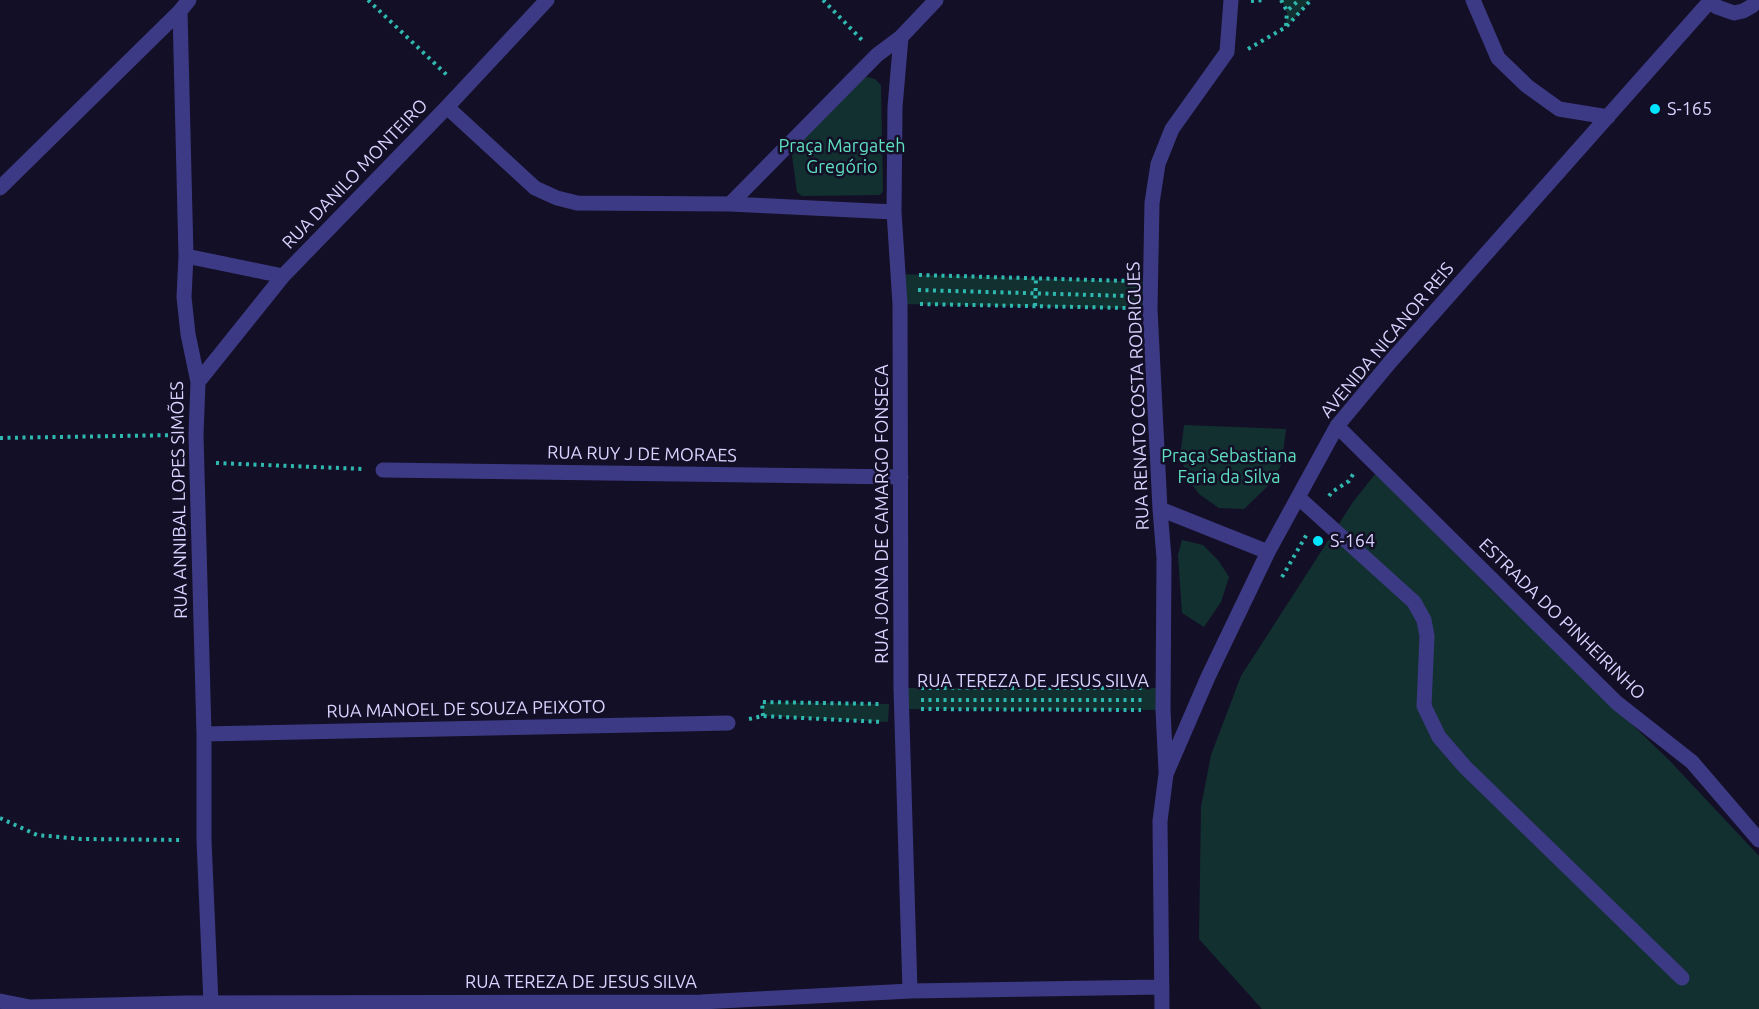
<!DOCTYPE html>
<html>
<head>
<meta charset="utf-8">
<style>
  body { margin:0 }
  canvas { display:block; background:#130f26 }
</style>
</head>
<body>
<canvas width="1759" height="1009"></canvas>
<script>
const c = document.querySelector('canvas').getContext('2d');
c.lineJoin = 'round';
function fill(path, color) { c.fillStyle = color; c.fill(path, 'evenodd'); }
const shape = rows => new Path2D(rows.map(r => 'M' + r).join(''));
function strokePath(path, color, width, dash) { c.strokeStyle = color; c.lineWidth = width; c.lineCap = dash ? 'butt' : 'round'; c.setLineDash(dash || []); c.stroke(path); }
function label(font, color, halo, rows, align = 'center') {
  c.font = font + ' Ubuntu,sans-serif'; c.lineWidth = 5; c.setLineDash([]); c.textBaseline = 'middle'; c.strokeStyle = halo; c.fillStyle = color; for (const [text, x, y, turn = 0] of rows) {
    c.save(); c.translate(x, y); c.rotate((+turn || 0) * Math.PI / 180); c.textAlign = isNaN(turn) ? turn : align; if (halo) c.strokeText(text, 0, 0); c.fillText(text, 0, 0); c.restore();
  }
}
fill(shape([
  [1281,0,1311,0,1286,27,1287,11],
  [867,77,875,79,881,85,883,191,880,195,802,196,797,192,792,156,795,147,861,79],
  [898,274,1152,282,1150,309,900,304],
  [1184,425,1286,429,1282,463,1272,482,1244,509,1219,508,1199,494,1185,475,1181,449],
  [1376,473,1492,590,1669,760,1759,856,1759,1009,1262,1009,1199,939,1201,807,1211,755,1241,676,1353,502],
  [1182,540,1203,545,1218,560,1229,577,1221,602,1204,627,1182,613,1178,555],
  [901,688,1163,688,1163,710,902,709],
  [762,702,889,704,888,722,763,716]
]), '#12302f');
strokePath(shape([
  [368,0,449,77],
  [823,0,862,40],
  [1281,0,1287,11,1299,0],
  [1251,1,1265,0],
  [1286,26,1287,11],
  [1248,49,1286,27,1311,0],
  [919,275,1130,281],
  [918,290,1129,296],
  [920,304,1129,308],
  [1035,306,1036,278],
  [0,438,176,435],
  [216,463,364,469],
  [1329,496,1332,492,1349,481,1355,471],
  [1282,577,1307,534],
  [921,688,1142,688],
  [921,700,1142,700],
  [921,709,1141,710],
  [763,716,762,702,880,704],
  [749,719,763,716,882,722],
  [0,818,37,835,81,839,183,840]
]), '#2fb8b0', 4, [3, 4.5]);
strokePath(shape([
  [1473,0,1498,58,1527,86,1559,109,1608,117],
  [1711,0,1717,7,1734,13,1743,11,1752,6,1757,0],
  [180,11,186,256,184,297,188,334,198,382,196,435,204,734,204,840,211,1004],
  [901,37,895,107,894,212,900,304,901,688,910,991],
  [447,107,535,188,557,198,577,203,730,204,894,212],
  [0,188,180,11,189,0],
  [730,204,877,55,901,37,936,0],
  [186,256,283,276],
  [198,382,283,276,447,107,547,0],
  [1337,426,1617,703,1692,762,1759,840],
  [383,470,901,477],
  [1299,498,1414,602,1424,620,1427,636,1424,706,1439,737,1465,767,1682,978],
  [1160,509,1268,552],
  [204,734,728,723],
  [1166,771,1163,710,1164,558,1160,509,1150,309,1152,203,1158,164,1172,129,1227,52,1231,0],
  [0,1001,30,1007,187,1003,701,1002,910,991,1162,987],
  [1162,1009,1160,821,1166,774,1208,677,1268,552,1337,426,1391,361,1711,0]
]), '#3d3a85', 15);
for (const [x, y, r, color] of [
  [1655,109,6,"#00e5ff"],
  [1318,541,6,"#00e5ff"]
]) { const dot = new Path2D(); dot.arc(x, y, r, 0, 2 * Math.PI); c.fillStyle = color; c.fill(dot); strokePath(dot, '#130f26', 2); }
label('18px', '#d9d4ff', '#130f26', [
  ["S-165",1667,109],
  ["S-164",1330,541]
], 'left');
label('18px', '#5fe0c0', '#130f26', [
  ["Praça Margateh",842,146],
  ["Gregório",842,167],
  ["Praça Sebastiana",1229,456],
  ["Faria da Silva",1229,477]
]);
label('18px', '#d9d4ff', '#130f26', [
  ["RUA DANILO MONTEIRO",355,174,-46],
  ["AVENIDA NICANOR REIS",1387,340,-50],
  ["RUA RENATO COSTA RODRIGUES",1138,396,-92],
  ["RUA RUY J DE MORAES",642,454,1],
  ["RUA ANNIBAL LOPES SIMÕES",179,500,-91],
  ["RUA JOANA DE CAMARGO FONSECA",882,514,-90],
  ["ESTRADA DO PINHEIRINHO",1562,619,44],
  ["RUA TEREZA DE JESUS SILVA",1033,681],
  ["RUA MANOEL DE SOUZA PEIXOTO",466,709,-1],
  ["RUA TEREZA DE JESUS SILVA",581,982]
]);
</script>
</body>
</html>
